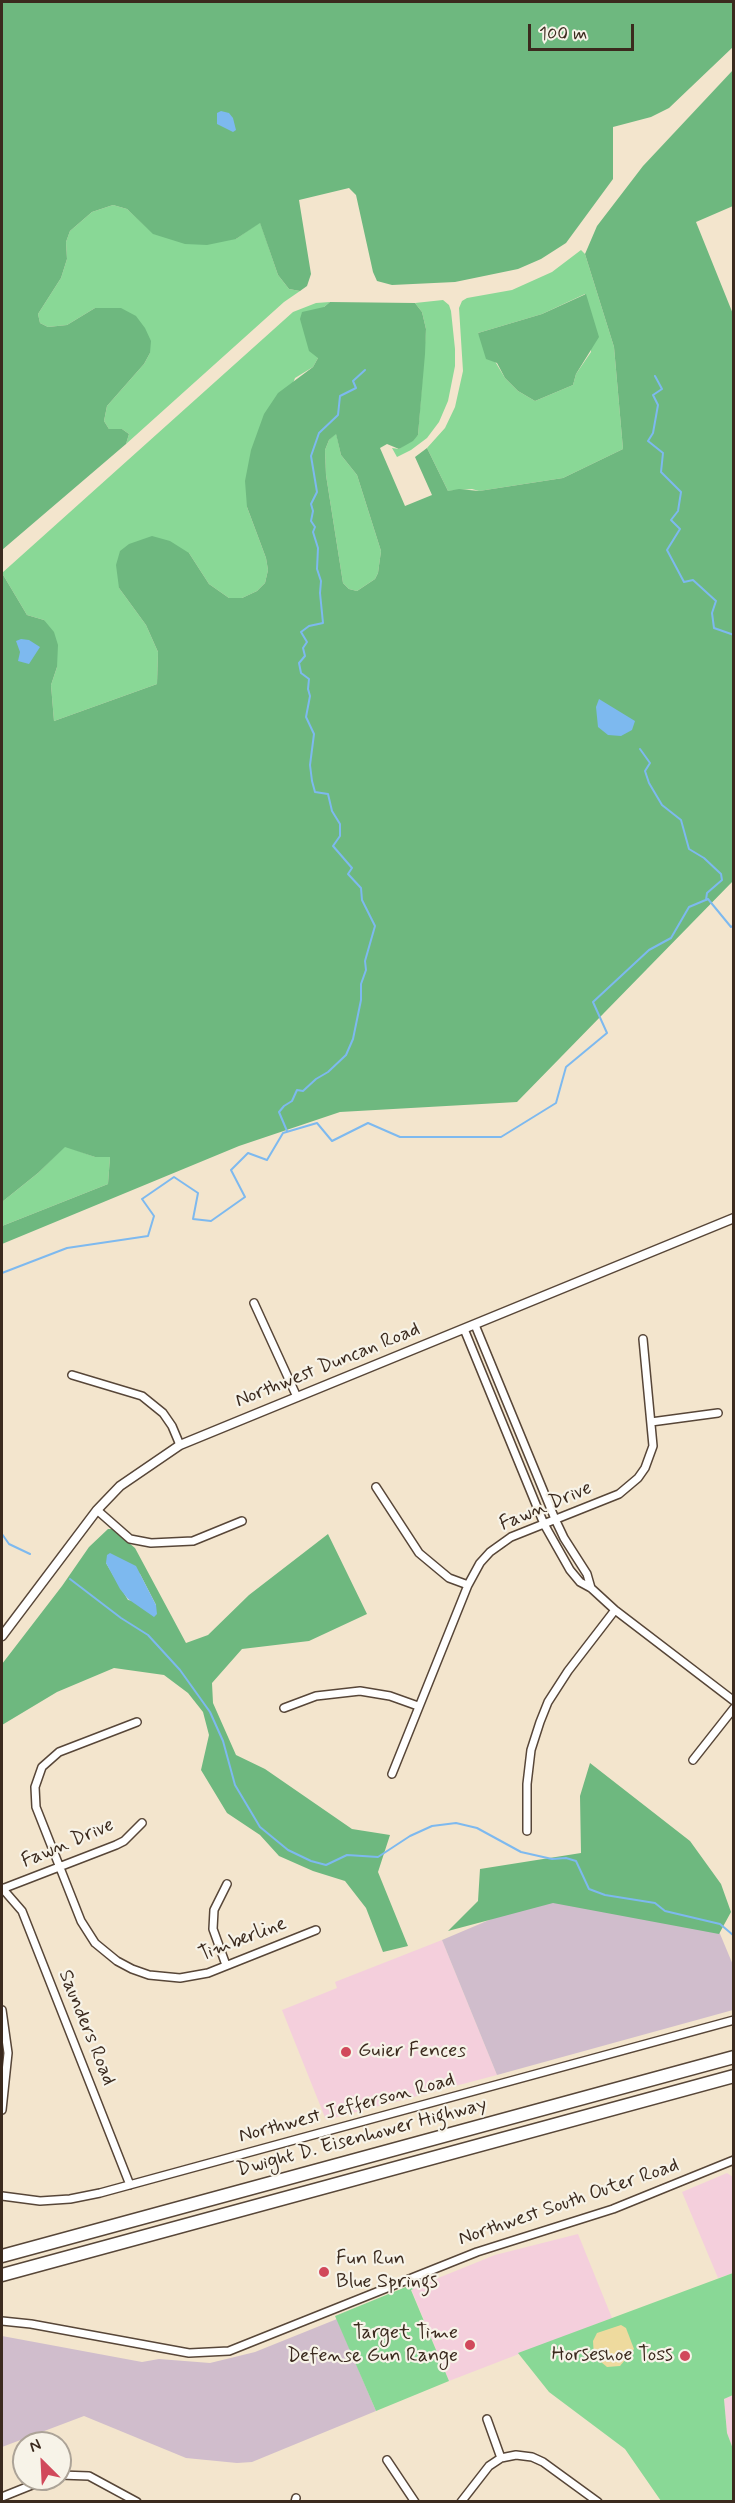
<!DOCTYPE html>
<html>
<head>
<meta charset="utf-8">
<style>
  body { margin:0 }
  #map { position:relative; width:735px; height:2503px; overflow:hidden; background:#f3e5cd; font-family:Mynerve,sans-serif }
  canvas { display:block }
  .frame { position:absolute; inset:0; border:3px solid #3b2a1e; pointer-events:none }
  .north { position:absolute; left:12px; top:2431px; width:60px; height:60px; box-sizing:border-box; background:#f7f3e8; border:2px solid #aca397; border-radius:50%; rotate:336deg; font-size:16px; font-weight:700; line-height:24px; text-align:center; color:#3b2a1e }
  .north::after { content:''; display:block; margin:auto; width:21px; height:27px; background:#d1495b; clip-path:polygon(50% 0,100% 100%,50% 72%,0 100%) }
  .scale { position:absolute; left:528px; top:24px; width:106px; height:27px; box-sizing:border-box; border:3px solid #3b2a1e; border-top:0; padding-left:8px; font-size:18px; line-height:21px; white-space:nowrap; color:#3b2a1e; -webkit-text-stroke:4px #f7f3e8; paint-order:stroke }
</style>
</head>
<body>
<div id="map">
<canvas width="735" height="2503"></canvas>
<div class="frame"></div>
<div class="north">N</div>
<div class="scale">100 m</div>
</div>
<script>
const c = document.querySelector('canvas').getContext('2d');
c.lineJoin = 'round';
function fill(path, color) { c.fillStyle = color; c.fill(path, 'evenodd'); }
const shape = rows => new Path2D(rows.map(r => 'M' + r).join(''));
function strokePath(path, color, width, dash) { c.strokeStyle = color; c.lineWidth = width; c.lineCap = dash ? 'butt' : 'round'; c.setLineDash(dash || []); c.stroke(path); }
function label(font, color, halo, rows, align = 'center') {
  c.font = font + ' Mynerve,sans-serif'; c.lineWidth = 4.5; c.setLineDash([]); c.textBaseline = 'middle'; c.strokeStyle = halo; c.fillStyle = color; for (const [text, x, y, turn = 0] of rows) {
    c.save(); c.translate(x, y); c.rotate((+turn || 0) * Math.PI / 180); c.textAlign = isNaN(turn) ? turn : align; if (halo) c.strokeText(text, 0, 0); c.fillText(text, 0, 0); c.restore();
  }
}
fill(shape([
  [442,1940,497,2075,326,2120,282,2010,337,1988,335,1982],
  [727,2173,733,2177,733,2273,718,2278,682,2192],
  [578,2234,612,2318,449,2381,411,2289,495,2255],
  [733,2395,733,2449,727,2433,724,2399]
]), '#f4cfdc');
fill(shape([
  [633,1859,703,1893,733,1965,733,2010,497,2075,442,1940],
  [337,2319,376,2411,252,2462,237,2463,186,2458,84,2416,2,2447,2,2336,142,2362,159,2359,210,2363,255,2352]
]), '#d0bdcc');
fill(shape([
  [113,205,127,209,154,234,236,239,260,222,278,275,289,289,300,291,284,302,126,444,129,434,122,429,109,429,104,421,107,406,144,364,150,353,95,308,67,325,48,327,40,323,38,314,61,278,67,259,66,242,70,231,92,212],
  [581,250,585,254,614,347,623,449,563,478,479,491,472,489,448,491,427,448,445,428,455,407,463,371,459,308,462,301,467,298,512,290,552,272],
  [585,294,591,352,576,374,573,385,535,401,518,391,505,378,478,333,542,314],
  [443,300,449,305,451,311,455,349,455,366,448,401,439,422,427,438,411,450,397,457,392,448,399,449,418,435,426,329,422,312,415,303],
  [330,302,324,307,318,358,313,367,295,378,247,507,266,558,268,570,265,583,257,591,242,598,229,598,209,584,189,553,119,588,146,625,158,652,157,684,54,721,51,685,57,667,44,620,27,615,2,573,293,312,316,303],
  [336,433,341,455,357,475,381,551,378,573,375,579,357,591,349,589,343,583,326,475,325,450,329,440],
  [65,1146,95,1157,110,1157,108,1184,2,1226,2,1202,38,1173],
  [733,2273,733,2395,724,2399,727,2433,733,2449,733,2501,661,2501,625,2449,549,2392,518,2353],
  [413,2284,415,2288,411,2290,449,2381,376,2411,335,2316]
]), '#89d896');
fill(shape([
  [2,2,733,2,733,47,669,108,651,117,613,127,613,179,566,243,541,259,518,269,455,282,392,285,377,281,373,272,356,195,349,188,299,200,311,274,307,286,300,291,289,289,278,275,260,223,236,239,207,245,185,244,153,234,127,209,113,205,92,212,70,231,66,242,67,259,61,278,38,314,40,323,48,327,67,325,95,308,121,308,136,316,145,328,151,341,150,353,144,364,107,406,104,421,109,429,122,429,129,434,126,444,2,550],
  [733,70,733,206,696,222,733,314,733,881,517,1102,340,1112,239,1146,2,1244,2,1226,108,1184,110,1157,95,1157,65,1147,38,1173,2,1202,2,573,27,615,44,620,54,632,58,645,57,667,51,685,54,721,157,684,158,652,146,625,119,588,116,565,120,551,129,544,152,536,170,541,189,553,209,584,229,598,242,598,257,591,265,583,268,570,266,558,247,507,245,481,251,450,264,414,278,393,313,367,318,358,309,351,300,319,302,312,324,307,330,302,415,303,422,312,426,329,425,354,418,435,413,441,399,449,387,444,380,448,405,506,432,495,415,457,427,448,448,491,459,489,479,491,563,478,623,449,614,347,585,254,597,226,643,166],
  [336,434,341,455,357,475,381,551,378,573,375,579,357,591,349,589,343,583,326,475,325,450,329,440],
  [586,294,599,337,576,374,573,385,535,401,518,391,505,378,497,363,486,359,478,333,542,314],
  [108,1529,112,1529,135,1548,186,1643,208,1635,249,1595,328,1534,367,1614,309,1641,242,1649,212,1683,213,1703,236,1755,265,1769,352,1829,390,1835,378,1872,408,1946,383,1952,366,1908,345,1881,313,1871,279,1856,260,1835,227,1813,201,1770,209,1735,203,1712,188,1693,164,1675,114,1668,57,1692,2,1725,2,1664,62,1586,89,1547],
  [106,1563,140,1574,156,1605,128,1600],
  [590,1763,690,1841,721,1884,731,1912,719,1934,553,1903,448,1931,478,1901,480,1869,581,1853,580,1796]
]), '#6eb87f');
fill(shape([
  [621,2325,626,2328,634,2349,620,2366,607,2367,594,2356,593,2341,597,2333]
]), '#eeda9e');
fill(shape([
  [221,111,229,113,233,118,236,130,233,132,217,124,217,113],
  [21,639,29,640,40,647,29,664,18,661,20,652,16,641],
  [599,699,635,721,632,730,621,736,608,735,598,727,596,707],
  [110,1553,136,1566,156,1605,157,1614,154,1617,128,1599,120,1589,106,1563,107,1555]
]), '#7db9ef');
strokePath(shape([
  [655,376,662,389,653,395,658,405,653,433,648,441,663,453,661,472,681,492,678,511,671,520,680,529,667,550,684,582,693,580,716,601,712,613,714,628,734,635],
  [640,749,650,763,645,771,649,783,662,805,681,820,689,849,704,858,721,874,722,880,707,893,706,900],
  [287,1131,279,1112,284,1106,292,1101,297,1090,303,1091,316,1079,328,1072,346,1055,353,1039,361,1000,361,984,366,970,365,961,375,926,362,900,361,888,348,874,352,868,333,846,340,836,340,824,332,811,328,794,315,792,312,781,310,765,314,734,306,717,310,696,308,689,309,679,301,673,299,663,305,656,303,648,307,642,301,632,309,626,323,623,320,593,321,581,317,569,318,548,313,532,315,527,311,521,313,511,311,504,317,492,311,456,319,433,338,415,340,396,356,388,353,381,365,370],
  [2,1273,67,1248,148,1236,154,1216,142,1199,174,1177,198,1193,193,1219,211,1221,245,1197,231,1170,248,1153,267,1160,283,1133,317,1123,332,1141,368,1123,400,1137,501,1137,556,1103,566,1067,607,1033,593,1002,649,950,671,938,689,907,708,899,731,927,734,925],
  [2,1534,9,1544,30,1554],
  [70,1579,121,1618,148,1635,180,1670,210,1712,223,1741,235,1785,260,1827,288,1850,311,1861,326,1865,347,1855,378,1857,410,1836,432,1826,456,1823,477,1828,521,1852,552,1859,566,1858,576,1861,589,1889,605,1895,655,1903,665,1911,720,1924,733,1935]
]), '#7db9ef', 2);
const minor = shape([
  [254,1303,297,1397],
  [475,1325,555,1519,564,1538,587,1574,591,1588],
  [464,1329,544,1524,570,1570,580,1582,591,1588,615,1610,734,1701],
  [72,1375,142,1396,163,1413,172,1426,180,1445],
  [651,1422,718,1413],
  [376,1487,419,1553,449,1578,468,1585],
  [97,1510,130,1539,151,1543,193,1541,242,1521],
  [284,1708,316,1696,360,1691,390,1696,418,1706],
  [137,1722,59,1752,42,1767,35,1787,36,1807,81,1921,95,1943,117,1961,132,1969,149,1975,180,1978,208,1973,316,1930],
  [693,1760,734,1708],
  [392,1774,468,1585,480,1563,490,1552,511,1537,619,1494,638,1478,645,1468,653,1446,643,1339],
  [527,1831,527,1784,531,1750,540,1722,548,1702,568,1671,615,1610],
  [2,1888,22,1911,130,2185],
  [2,1889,116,1845,124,1841,142,1823],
  [226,1965,213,1929,214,1910,227,1884],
  [2,2010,8,2053,2,2110],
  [2,2196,40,2201,70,2199,100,2193,734,2020],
  [2,2321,31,2324,189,2353,229,2351,477,2252,613,2209,734,2160],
  [487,2419,501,2458],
  [387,2460,415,2502],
  [60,2475,89,2476,137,2502],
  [2,2497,47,2479],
  [295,2502,296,2498],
  [461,2502,489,2466,501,2458,516,2455,532,2457,543,2462,598,2502]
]);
const tertiary = shape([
  [2,1636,97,1510,120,1486,180,1445,734,1218]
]);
const motorway = shape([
  [2,2256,734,2057],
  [2,2275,734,2076]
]);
strokePath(minor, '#574638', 10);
strokePath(tertiary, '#574638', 11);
strokePath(motorway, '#574638', 15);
strokePath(minor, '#fff', 7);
strokePath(tertiary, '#fff', 8);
strokePath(motorway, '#fff', 12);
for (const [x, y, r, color] of [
  [346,2052,6,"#d1495b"],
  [324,2272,6,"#d1495b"],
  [470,2345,6,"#d1495b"],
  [685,2356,6,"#d1495b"]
]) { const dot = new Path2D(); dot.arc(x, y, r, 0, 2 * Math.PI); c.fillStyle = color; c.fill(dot); strokePath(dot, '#f7f3e8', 2); }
label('20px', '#3b2a1e', '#f7f3e8', [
  ["Northwest Duncan Road",328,1366,-22],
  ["Fawn Drive",546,1507,-23],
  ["Fawn Drive",68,1844,-23],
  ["Timberline",243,1940,-21],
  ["Saunders Road",86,2028,68],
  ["Northwest Jefferson Road",347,2109,-15],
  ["Dwight D. Eisenhower Highway",362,2138,-15],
  ["Northwest South Outer Road",569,2203,-19]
]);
label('20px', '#3b2a1e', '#f7f3e8', [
  ["Guier Fences",358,2052],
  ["Fun Run",336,2260],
  ["Blue Springs",336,2283],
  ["Target Time",458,2334,"right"],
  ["Defense Gun Range",458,2357,"right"],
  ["Horseshoe Toss",673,2356,"right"]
], 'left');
</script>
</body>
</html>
